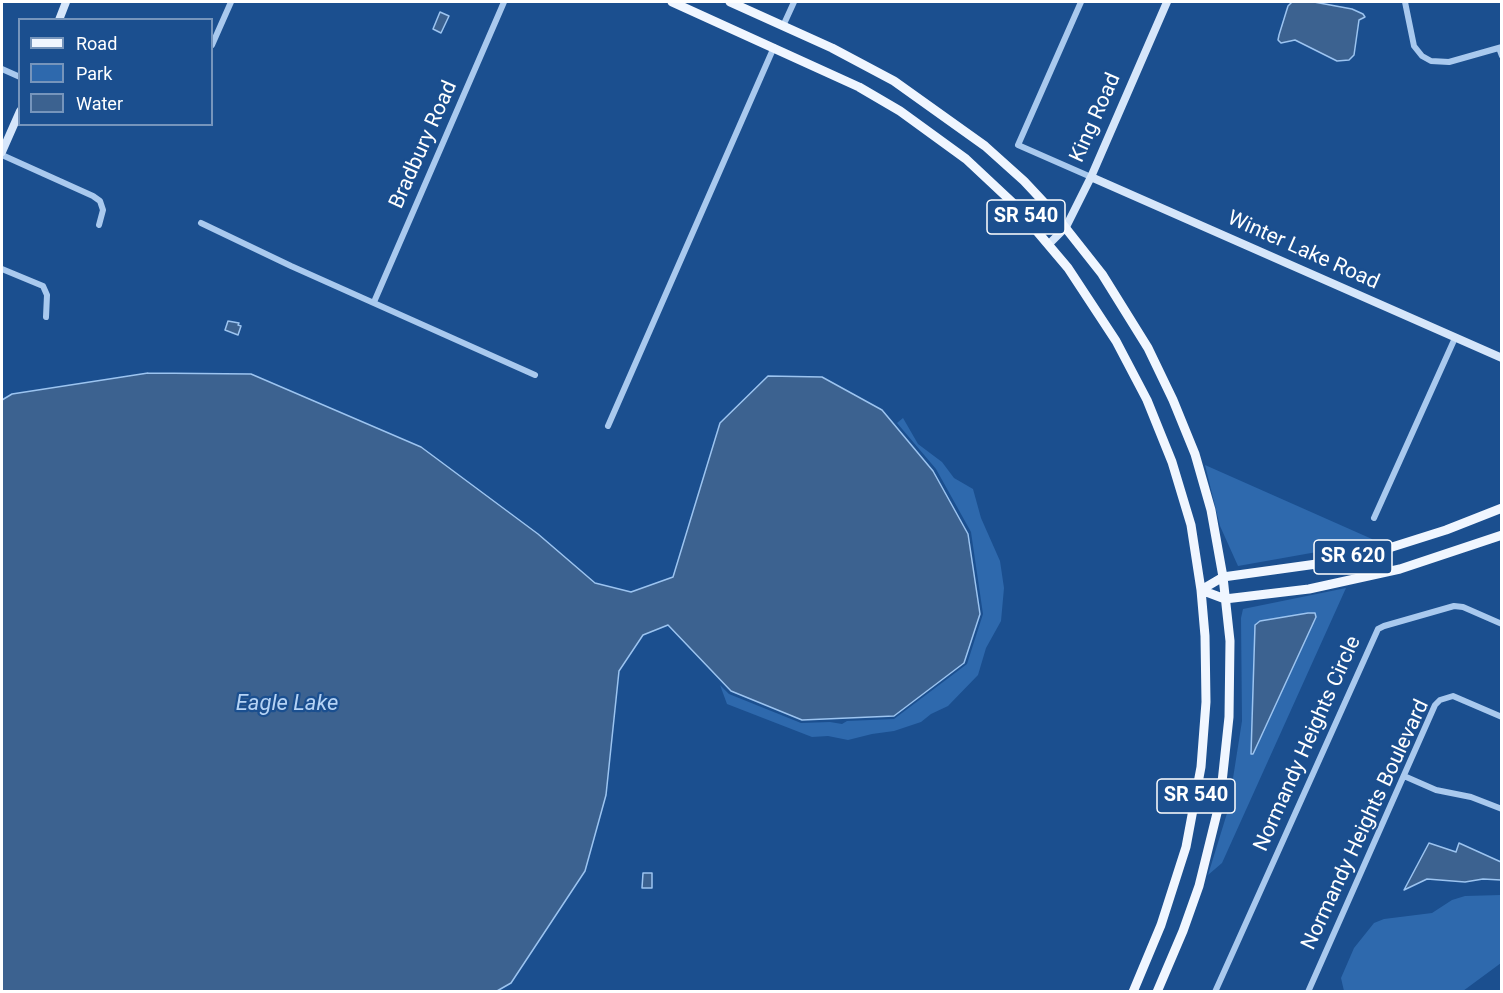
<!DOCTYPE html>
<html>
<head>
<meta charset="utf-8">
<style>
  body { margin:0 }
  #map { position:relative; width:1503px; height:993px; overflow:hidden; background:#1b4f8f; font-family:Roboto,sans-serif }
  canvas { display:block }
  .frame { position:absolute; inset:0; border:3px solid #fff; pointer-events:none }
  .legend { position:absolute; left:18px; top:18px; width:195px; height:108px; box-sizing:border-box; background:#1b4f8f; border:2px solid #7695bc; margin:0; padding:8px 10px; list-style:none; font-size:18px; color:#fff }
  .legend li { display:flex; align-items:center; gap:12px; height:30px }
  .legend b { width:30px; border:2px solid #7695bc }
</style>
</head>
<body>
<div id="map">
<canvas width="1503" height="993"></canvas>
<div class="frame"></div>
<ul class="legend">
<li><b style="height:8px;background:#f0f6ff"></b>Road</li>
<li><b style="height:16px;background:#2e69ad"></b>Park</li>
<li><b style="height:16px;background:#3c6290"></b>Water</li>
</ul>
</div>
<script>
const c = document.querySelector('canvas').getContext('2d');
c.lineJoin = 'round';
function fill(path, color) { c.fillStyle = color; c.fill(path, 'evenodd'); }
const shape = rows => new Path2D(rows.map(r => 'M' + r).join(''));
function strokePath(path, color, width, dash) { c.strokeStyle = color; c.lineWidth = width; c.lineCap = dash ? 'butt' : 'round'; c.setLineDash(dash || []); c.stroke(path); }
function label(font, color, halo, rows, align = 'center') {
  c.font = font + ' Roboto,sans-serif'; c.lineWidth = 4.5; c.setLineDash([]); c.textBaseline = 'middle'; c.strokeStyle = halo; c.fillStyle = color; for (const [text, x, y, turn = 0] of rows) {
    c.save(); c.translate(x, y); c.rotate((+turn || 0) * Math.PI / 180); c.textAlign = isNaN(turn) ? turn : align; if (halo) c.strokeText(text, 0, 0); c.fillText(text, 0, 0); c.restore();
  }
}
fill(shape([
  [903,418,918,444,942,462,954,478,973,489,981,518,1000,561,1004,588,1001,621,986,648,978,675,948,706,931,714,921,722,894,731,872,734,848,740,828,736,812,737,727,704,720,685,729,694,801,723,830,722,842,724,847,721,894,719,967,664,983,614,971,532,936,469,897,423],
  [1205,465,1372,539,1373,542,1238,566,1220,526],
  [1346,588,1222,863,1208,875,1228,810,1242,721,1241,618,1243,609],
  [1308,613,1315,613,1316,617,1253,754,1255,625,1260,621],
  [1501,895,1501,963,1463,991,1344,991,1341,978,1354,948,1374,923,1384,919,1432,913,1452,900,1465,896]
]), '#2e69ad');
const water = shape([
  [1292,2,1314,2,1352,9,1363,14,1365,17,1359,20,1354,55,1349,60,1337,61,1295,40,1281,43,1278,40,1279,35,1288,6,1292,2],
  [440,12,449,16,441,33,433,29,440,12],
  [228,321,239,323,238,325,241,326,238,335,225,330,228,321],
  [148,373,251,374,421,447,538,534,595,583,631,592,673,577,720,423,768,376,822,377,882,410,933,471,968,534,980,614,964,663,894,716,802,720,731,691,668,625,643,635,619,671,606,795,585,871,511,983,497,991,2,991,2,400,12,394,148,373],
  [1308,613,1315,613,1316,617,1253,754,1251,754,1255,625,1260,621,1308,613],
  [1429,843,1456,852,1459,843,1501,862,1501,880,1483,879,1465,882,1427,879,1404,890,1429,843],
  [643,873,652,873,652,888,642,888,643,873]
]);
fill(water, '#3c6290');
strokePath(water, '#9cc4f0', 1.5);
strokePath(shape([
  [1081,2,1018,145,1091,177],
  [1405,2,1414,46,1422,56,1431,61,1449,62,1502,47],
  [783,26,794,2],
  [212,45,231,2],
  [1499,48,1502,56],
  [2,69,20,77],
  [2,155,93,196,100,201,103,210,99,225],
  [201,223,291,266,535,375],
  [2,269,43,286,47,295,46,317],
  [374,302,504,2],
  [608,426,774,47],
  [1374,518,1455,338],
  [1404,776,1436,790,1471,797,1502,809],
  [1215,992,1378,629,1384,626,1454,606,1463,607,1502,624],
  [1308,992,1435,705,1440,700,1453,696,1502,717]
]), '#a9c9ee', 6);
strokePath(shape([
  [59,20,66,2],
  [2,152,20,111],
  [1091,177,1502,358],
  [1049,244,1066,227,1091,177,1167,2]
]), '#d6e6fa', 8);
strokePath(shape([
  [672,2,859,87,900,111,966,159,1013,203,1068,268,1116,341,1147,400,1172,462,1191,525,1201,590,1205,636,1206,702,1201,767,1186,847,1161,925,1133,992],
  [730,2,832,48,894,81,985,146,1024,181,1053,212,1102,274,1148,348,1173,400,1195,454,1211,510,1223,577,1230,641,1229,717,1220,801,1199,886,1183,931,1157,992],
  [1201,590,1223,577,1331,562,1389,548,1446,530,1502,508],
  [1201,590,1225,599,1309,589,1400,569,1502,535]
]), '#f0f6ff', 9);
for (const [x, y, w] of [
  [1026,217,78],
  [1353,557,78],
  [1196,796,78]
]) { const box = new Path2D(); box.roundRect(x - w / 2, y - 17, w, 34, 4.5); c.fillStyle = '#1b4f8f'; c.fill(box); strokePath(box, '#fff', 1.5); }
label('bold 20px', '#fff', null, [
  ["SR 540",1026,217],
  ["SR 620",1353,557],
  ["SR 540",1196,796]
]);
label('21px', '#fff', '#1b4f8f', [
  ["King Road",1096,118,-66],
  ["Bradbury Road",424,145,-66],
  ["Winter Lake Road",1303,251,24],
  ["Normandy Heights Circle",1308,744,-66],
  ["Normandy Heights Boulevard",1366,825,-65]
]);
label('italic 22px', '#b5d3f5', '#1b4f8f', [
  ["Eagle Lake",287,704]
]);
</script>
</body>
</html>
